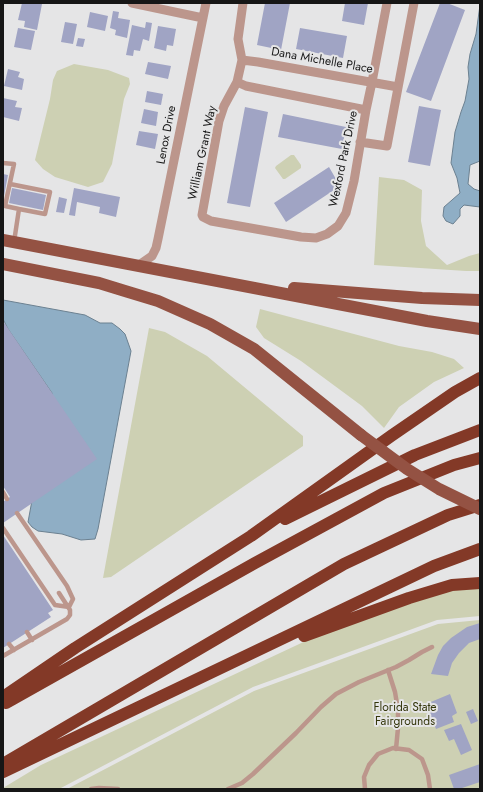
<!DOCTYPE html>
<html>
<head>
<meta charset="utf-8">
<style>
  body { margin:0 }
  #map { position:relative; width:483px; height:792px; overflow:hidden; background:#e5e5e6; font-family:Jost,sans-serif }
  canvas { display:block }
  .frame { position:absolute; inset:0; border:4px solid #161616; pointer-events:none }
</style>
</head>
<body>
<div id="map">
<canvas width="483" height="792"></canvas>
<div class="frame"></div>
</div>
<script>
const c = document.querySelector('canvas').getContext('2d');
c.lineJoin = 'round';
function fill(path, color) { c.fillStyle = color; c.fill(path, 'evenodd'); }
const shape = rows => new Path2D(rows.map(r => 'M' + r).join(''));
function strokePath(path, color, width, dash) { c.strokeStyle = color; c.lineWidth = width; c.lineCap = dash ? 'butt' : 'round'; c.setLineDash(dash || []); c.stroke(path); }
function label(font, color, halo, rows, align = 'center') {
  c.font = font + ' Jost,sans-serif'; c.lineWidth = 4; c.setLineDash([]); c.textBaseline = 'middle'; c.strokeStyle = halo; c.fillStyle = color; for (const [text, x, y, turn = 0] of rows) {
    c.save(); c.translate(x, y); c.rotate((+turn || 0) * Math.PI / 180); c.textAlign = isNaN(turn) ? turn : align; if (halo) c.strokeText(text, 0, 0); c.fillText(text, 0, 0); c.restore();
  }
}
fill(shape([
  [74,64,108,70,129,78,130,84,124,99,112,164,103,182,88,187,55,177,43,169,35,160,50,99,53,80,57,71],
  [291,155,294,155,301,165,301,168,285,179,283,179,275,168,276,166],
  [379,177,404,180,422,190,421,221,426,246,447,265,469,256,480,253,480,271,466,271,374,265],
  [260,309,399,346,432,352,454,359,464,368,434,382,399,407,384,428,362,406,301,361,264,338,256,327],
  [149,328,165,332,207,356,303,436,303,446,111,577,103,578],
  [480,587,480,616,437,620,253,687,59,789,3,789,3,788,41,765,312,638,410,602,453,590],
  [480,620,480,789,67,789,254,691,438,624]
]), '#cdd0b3');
const water = shape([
  [480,5,480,161,470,165,468,184,474,189,480,191,480,207,464,205,460,209,460,216,453,224,446,221,443,216,444,207,460,193,457,178,451,163,455,132,461,112,465,101,469,79,468,67,470,54,476,34,480,5],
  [3,300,85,315,100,323,112,323,120,329,125,334,131,351,98,529,95,539,81,540,62,534,38,531,32,527,28,522,52,393,8,329,3,319,3,300]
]);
fill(water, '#8faec5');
strokePath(water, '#6b8090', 1);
fill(shape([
  [22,3,42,4,37,30,24,27,25,21,18,20],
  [265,3,290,3,281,50,257,45],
  [345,3,368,3,364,25,342,21],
  [440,3,447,3,465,10,431,101,406,92],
  [113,11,119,12,118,18,130,20,127,38,115,35,116,30,110,28],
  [90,12,108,16,105,31,87,27],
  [65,22,77,24,73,44,61,42],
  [146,22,152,23,149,41,143,39,140,51,134,50,133,56,126,55,132,25,145,28],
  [158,26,176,29,173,46,167,45,166,51,154,48],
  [18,28,35,31,31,50,14,47],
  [300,28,347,36,343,58,296,49],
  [78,38,85,39,83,47,76,46],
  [148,62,171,66,168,79,145,74],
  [8,69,20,72,18,77,24,79,22,90,4,86],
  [147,91,163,94,161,105,145,102],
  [3,98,17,101,15,107,22,108,19,121,3,117],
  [419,106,441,110,430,166,408,162],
  [245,107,268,112,250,207,227,203],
  [144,109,158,112,156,126,141,123],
  [283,114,346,127,342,149,278,137],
  [139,131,158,134,155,149,136,145],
  [329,167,340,186,286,222,274,203],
  [3,174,8,175,4,196,3,196],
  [12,188,46,195,43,210,9,203],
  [74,188,120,197,116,217,99,213,100,207,77,202,75,216,69,215],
  [59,197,67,199,64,213,56,212],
  [3,321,97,459,3,523,3,502,10,497,3,486],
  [3,535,53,610,48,613,51,617,3,648],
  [480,623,480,639,469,643,459,653,452,663,448,676,431,674,438,655,443,646,451,638,467,627],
  [450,694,457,713,452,716,454,722,436,729,426,704],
  [473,709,478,721,471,724,466,712],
  [461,724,472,750,461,755,454,739,449,741,444,730],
  [480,764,480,782,459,789,454,789,449,775]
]), '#a0a4c4');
strokePath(shape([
  [3,163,14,164,5,206,19,209,14,242],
  [10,184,50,192,45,214,19,209],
  [3,492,7,499],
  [3,528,55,605,69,607,73,599,67,586,17,513],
  [27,632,32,640],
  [9,644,14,650],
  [3,656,67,619,70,615,70,610,59,593],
  [388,670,395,692,398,710,398,728,396,749],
  [91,789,99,788,118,789],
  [228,789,242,783,253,774,296,733,321,707,336,694,359,682,396,667,409,660,422,652,432,647],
  [365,789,364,777,369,765,378,754,393,748,409,750,422,759,428,775,430,789]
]), '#bc968c', 4.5);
strokePath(shape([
  [132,3,203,18],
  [243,3,238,39,242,60,237,82,224,106,219,121,202,215,203,217,211,221,301,237,316,238,327,234,338,226,346,213,354,181,366,110,372,82,387,3],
  [242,60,258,62,398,87],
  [237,82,246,86,366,110],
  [360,142,387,146,414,3],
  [139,265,152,256,156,248,158,239,206,3]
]), '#bc968c', 9);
strokePath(shape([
  [3,240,427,321,480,329],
  [3,264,99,283,125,291,158,301,210,324,254,349,361,435],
  [294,288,422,298,480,300]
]), '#945243', 12);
strokePath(shape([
  [285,519,415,455,480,430],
  [304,636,409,598,452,585,480,583],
  [3,697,75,648,251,536,391,436,455,392,480,378],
  [6,703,255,563,384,493,454,465,480,458],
  [3,764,344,564,448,515,480,505],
  [3,772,434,566,480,549]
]), '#833927', 12);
strokePath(shape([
  [361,435,407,469,439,489,480,509]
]), '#945243', 12);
label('12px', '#161616', '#e5e5e6', [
  ["Dana Michelle Place",322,61,10],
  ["Lenox Drive",167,135,-79],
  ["William Grant Way",203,153,-78],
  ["Wexford Park Drive",344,159,-78]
]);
label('12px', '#34360b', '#e5e5e6', [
  ["Florida State",405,708],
  ["Fairgrounds",405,722]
]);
</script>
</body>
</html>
